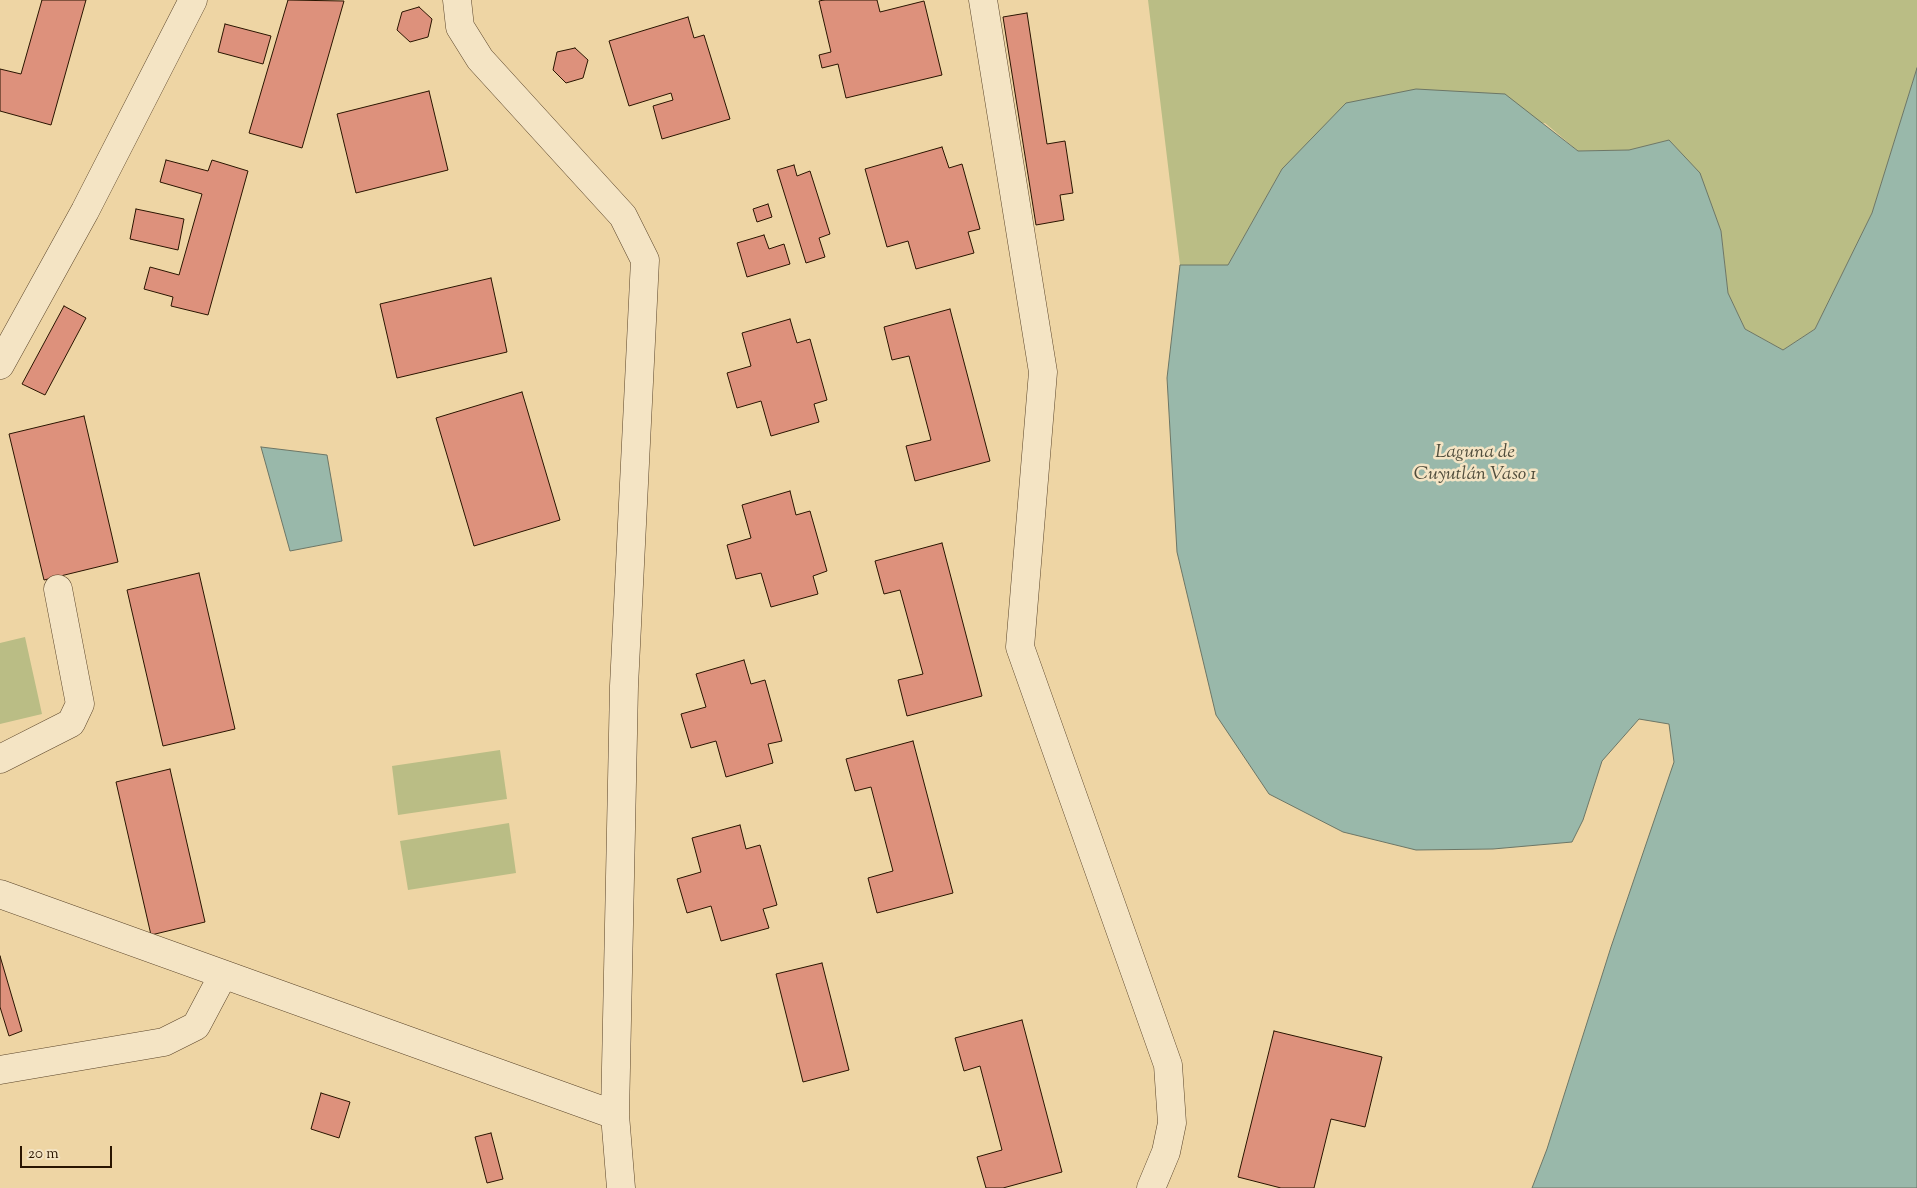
<!DOCTYPE html>
<html>
<head>
<meta charset="utf-8">
<style>
  body { margin:0 }
  #map { position:relative; width:1917px; height:1188px; overflow:hidden; background:#eed5a4; font-family:"Sorts Mill Goudy",serif }
  canvas { display:block }
  .scale { position:absolute; left:20px; top:1146px; width:92px; height:22px; box-sizing:border-box; border:2px solid #291400; border-top:0; padding-left:6px; font-size:15px; line-height:18px; white-space:nowrap; color:#291400; -webkit-text-stroke:4px #f4e4c4; paint-order:stroke }
</style>
</head>
<body>
<div id="map">
<canvas width="1917" height="1188"></canvas>
<div class="scale">20 m</div>
</div>
<script>
const c = document.querySelector('canvas').getContext('2d');
c.lineJoin = 'round';
function fill(path, color) { c.fillStyle = color; c.fill(path, 'evenodd'); }
const shape = rows => new Path2D(rows.map(r => 'M' + r).join(''));
function strokePath(path, color, width, dash) { c.strokeStyle = color; c.lineWidth = width; c.lineCap = dash ? 'butt' : 'round'; c.setLineDash(dash || []); c.stroke(path); }
function label(font, color, halo, rows, align = 'center') {
  c.font = font + ' "Sorts Mill Goudy",serif'; c.lineWidth = 5; c.setLineDash([]); c.textBaseline = 'middle'; c.strokeStyle = halo; c.fillStyle = color; for (const [text, x, y, turn = 0] of rows) {
    c.save(); c.translate(x, y); c.rotate((+turn || 0) * Math.PI / 180); c.textAlign = isNaN(turn) ? turn : align; if (halo) c.strokeText(text, 0, 0); c.fillText(text, 0, 0); c.restore();
  }
}
fill(shape([
  [1148,0,1917,0,1917,68,1872,213,1815,329,1783,350,1745,329,1728,293,1721,231,1700,174,1669,140,1629,150,1578,151,1545,123,1282,169,1228,265,1180,265],
  [25,637,42,714,0,724,0,643],
  [500,750,507,799,398,815,392,766],
  [509,823,516,873,408,890,400,841]
]), '#babd85');
const water = shape([
  [1917,68,1917,1188,1532,1188,1547,1149,1611,947,1674,762,1669,724,1639,719,1602,761,1583,820,1572,842,1493,849,1416,850,1343,832,1269,794,1216,715,1177,552,1167,378,1180,265,1228,265,1282,169,1346,103,1416,89,1505,94,1578,151,1629,150,1669,140,1700,173,1721,231,1728,293,1745,329,1783,350,1815,329,1872,213,1917,68],
  [261,447,327,455,342,541,290,551,261,447]
]);
fill(water, '#99b8aa');
strokePath(water, '#6c7666', 1);
const building = shape([
  [42,0,86,0,51,125,0,111,0,69,21,74,42,0],
  [288,0,344,1,302,148,249,133,288,0],
  [824,0,877,0,880,12,924,1,942,75,846,98,838,64,822,68,819,55,831,52,819,1,824,0],
  [419,7,432,19,428,37,410,42,397,30,402,12,419,7],
  [1027,13,1047,144,1065,141,1073,193,1060,195,1064,220,1036,225,1003,17,1027,13],
  [688,17,694,38,704,35,730,119,662,139,653,106,673,100,671,93,629,106,609,41,688,17],
  [225,24,271,36,263,64,218,52,225,24],
  [575,48,588,60,583,78,566,83,553,70,557,52,575,48],
  [429,91,448,170,356,193,337,114,429,91],
  [942,147,949,168,962,164,980,229,968,232,974,253,916,269,908,241,887,247,865,169,942,147],
  [166,160,208,171,212,160,248,171,208,315,171,306,173,297,144,289,150,267,179,275,202,194,160,182,166,160],
  [794,165,797,176,810,171,830,234,819,238,825,257,806,263,777,170,794,165],
  [768,204,772,217,757,222,753,209,768,204],
  [136,209,184,219,178,250,130,239,136,209],
  [764,235,769,249,784,244,790,264,747,277,737,243,764,235],
  [491,278,507,352,397,378,380,304,491,278],
  [64,306,86,318,45,395,22,384,64,306],
  [950,309,990,461,915,481,906,446,931,440,909,356,892,360,884,327,950,309],
  [790,319,797,343,810,339,827,400,814,404,819,422,771,436,761,401,737,408,727,373,751,366,742,333,790,319],
  [522,392,560,520,474,546,436,418,522,392],
  [84,416,118,562,44,580,9,434,84,416],
  [790,491,796,515,810,511,827,571,813,576,818,594,771,607,761,573,736,579,727,545,751,538,742,505,790,491],
  [942,543,982,696,907,716,898,680,923,674,900,590,884,594,875,561,942,543],
  [199,573,235,729,163,746,127,590,199,573],
  [744,660,751,684,765,680,782,741,768,744,773,763,726,777,716,741,691,748,681,714,706,707,696,674,744,660],
  [913,741,953,893,877,913,868,878,893,871,871,787,855,791,846,759,913,741],
  [170,769,205,922,151,935,116,782,170,769],
  [740,825,746,849,760,845,777,905,763,909,769,928,721,941,711,906,687,913,677,879,701,872,692,838,740,825],
  [0,956,22,1031,9,1036,0,1007,0,956],
  [822,963,849,1070,803,1082,776,974,822,963],
  [1022,1020,1062,1172,1003,1188,986,1188,977,1157,1002,1150,980,1066,964,1071,955,1038,1022,1020],
  [1274,1031,1382,1057,1365,1127,1331,1119,1314,1188,1281,1188,1238,1177,1274,1031],
  [321,1093,350,1102,339,1138,311,1129,321,1093],
  [491,1133,503,1179,487,1183,475,1137,491,1133]
]);
fill(building, '#dd917c');
strokePath(building, '#291400', 1);
const minor = shape([
  [457,0,460,27,480,59,623,216,645,260,624,686,615,1115,621,1188],
  [983,0,1043,372,1020,647,1168,1065,1172,1123,1166,1152,1151,1188],
  [0,365,85,211,193,0],
  [0,759,71,723,80,704,58,589],
  [0,894,615,1115],
  [0,1070,164,1042,196,1026,223,975]
]);
strokePath(minor, '#5a4429', 29);
strokePath(minor, '#f4e4c4', 28);
label('italic 19px', '#504d3c', '#f4e4c4', [
  ["Laguna de",1475,454],
  ["Cuyutlán Vaso 1",1475,476]
]);
</script>
</body>
</html>
